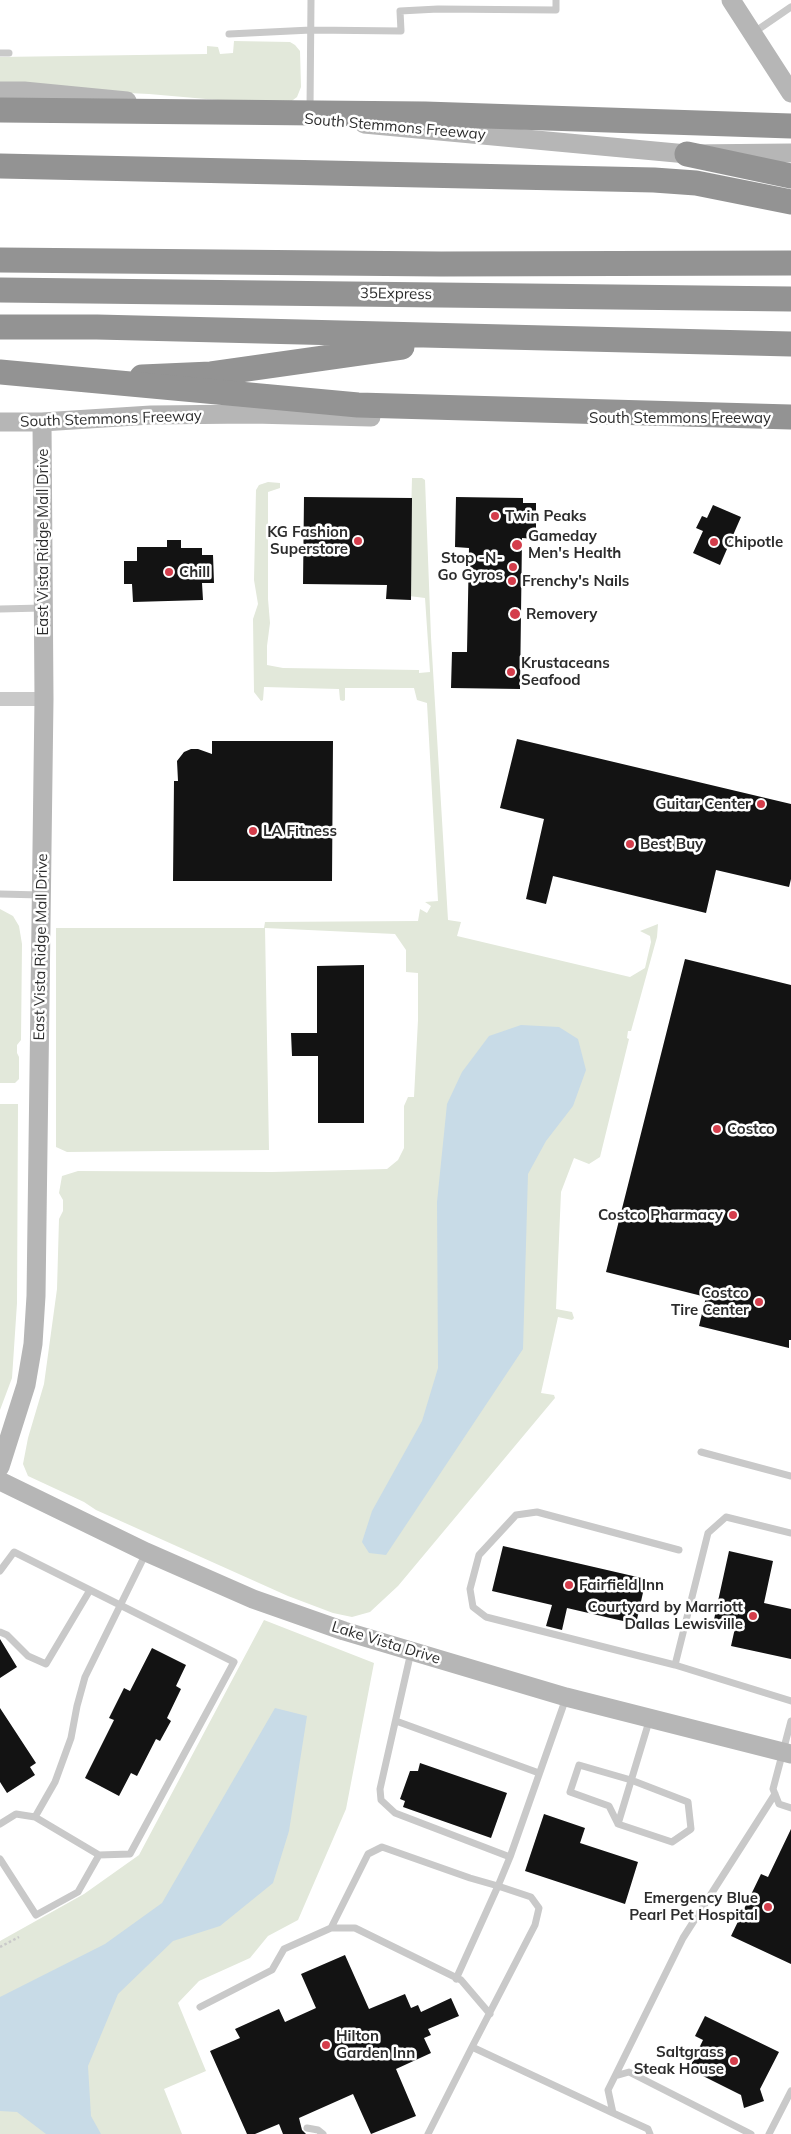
<!DOCTYPE html>
<html>
<head>
<meta charset="utf-8">
<style>
  body { margin:0 }
  canvas { display:block; background:#fff }
</style>
</head>
<body>
<canvas width="791" height="2134"></canvas>
<script>
const c = document.querySelector('canvas').getContext('2d');
c.lineJoin = 'round';
function fill(path, color) { c.fillStyle = color; c.fill(path, 'evenodd'); }
const shape = rows => new Path2D(rows.map(r => 'M' + r).join(''));
function strokePath(path, color, width, dash) { c.strokeStyle = color; c.lineWidth = width; c.lineCap = dash ? 'butt' : 'round'; c.setLineDash(dash || []); c.stroke(path); }
function label(font, color, halo, rows, align = 'center') {
  c.font = font + ' Mulish,sans-serif'; c.lineWidth = 5; c.setLineDash([]); c.textBaseline = 'middle'; c.strokeStyle = halo; c.fillStyle = color; for (const [text, x, y, turn = 0] of rows) {
    c.save(); c.translate(x, y); c.rotate((+turn || 0) * Math.PI / 180); c.textAlign = isNaN(turn) ? turn : align; if (halo) c.strokeText(text, 0, 0); c.fillText(text, 0, 0); c.restore();
  }
}
fill(shape([
  [234,41,290,42,295,45,300,51,301,87,297,97,289,103,275,105,149,94,0,87,0,57,207,54,207,46,218,47,220,54,233,53],
  [412,478,422,478,425,480,431,637,448,920,461,922,457,936,630,977,645,968,651,942,650,936,640,931,658,924,657,937,631,1031,628,1031,627,1038,629,1039,600,1157,589,1164,574,1158,561,1192,556,1309,572,1312,574,1318,572,1320,558,1317,541,1393,554,1395,555,1398,398,1586,370,1612,352,1617,333,1613,288,1596,96,1510,84,1502,28,1476,23,1464,28,1438,44,1384,57,1289,59,1219,63,1211,63,1200,59,1193,62,1176,78,1171,272,1172,387,1169,398,1160,404,1148,404,1106,408,1097,414,1097,418,1020,418,973,406,972,406,950,395,934,265,928,269,1150,67,1152,56,1147,56,928,264,928,265,922,418,921,420,909,427,913,431,906,425,902,438,901,427,703,417,700,414,688,345,688,345,700,343,701,340,700,339,689,264,687,263,700,261,701,254,692,253,619,258,604,254,580,256,490,259,485,268,482,280,483,280,488,268,492,268,599,270,623,267,646,267,665,283,668,419,670,419,673,430,672,425,598,409,596],
  [0,909,13,916,19,926,22,944,21,1040,17,1045,17,1053,19,1057,19,1079,15,1083,0,1083],
  [0,1104,18,1104,17,1303,12,1378,0,1410],
  [264,1620,374,1663,346,1809,298,1920,268,1936,250,1958,199,1981,178,2003,206,2071,164,2089,182,2134,0,2134,0,1941,84,1894,139,1855]
]), '#e2e8da');
fill(shape([
  [521,1025,559,1027,578,1039,586,1070,573,1106,546,1141,528,1174,523,1349,386,1555,369,1553,362,1542,372,1511,422,1421,438,1368,437,1202,447,1104,462,1072,489,1036],
  [275,1708,307,1716,289,1831,273,1883,220,1926,173,1941,118,1994,88,2066,91,2116,101,2134,46,2134,17,2112,0,2111,0,1997,105,1944,162,1903]
]), '#c8dbe7');
fill(shape([
  [304,497,412,498,411,600,386,599,387,585,303,584],
  [456,497,523,498,523,503,536,503,536,539,522,538,520,689,451,688,452,652,467,652,469,548,455,547],
  [713,505,741,517,720,565,693,553,703,531,696,528,702,516,707,518],
  [167,540,181,540,181,548,202,548,202,555,213,555,214,583,202,583,203,600,133,602,132,584,124,584,124,561,137,561,137,547,167,547],
  [517,739,791,804,791,879,789,887,716,870,706,913,553,876,546,904,526,899,544,819,500,808],
  [212,741,333,741,332,881,173,881,174,781,178,781,177,761,184,752,191,749,198,749,212,754],
  [685,959,791,985,791,1340,789,1340,789,1348,699,1326,706,1297,606,1272],
  [364,965,364,1123,318,1123,318,1056,292,1056,291,1033,317,1033,317,966],
  [503,1546,646,1579,636,1624,567,1608,562,1630,546,1626,552,1605,492,1591],
  [729,1551,773,1561,764,1603,791,1609,791,1659,731,1646,735,1628,713,1624],
  [0,1639,17,1667,0,1678],
  [152,1648,186,1665,176,1686,181,1689,167,1718,171,1721,160,1741,156,1739,137,1776,131,1773,119,1796,85,1778,114,1720,109,1718,124,1688,130,1691],
  [0,1708,36,1763,30,1767,35,1775,7,1793,0,1782],
  [420,1763,507,1793,491,1838,403,1807,405,1801,400,1799,410,1771,418,1771],
  [544,1814,585,1828,580,1843,638,1862,625,1904,525,1871],
  [791,1829,791,1964,731,1936,761,1874,768,1877],
  [345,1955,369,2009,405,1994,411,2008,418,2005,421,2012,451,1998,459,2016,428,2029,431,2035,424,2038,431,2053,396,2069,416,2116,371,2134,353,2094,299,2118,302,2130,306,2134,283,2134,279,2124,255,2134,247,2134,210,2051,240,2038,235,2029,279,2009,285,2022,316,2008,301,1974],
  [705,2016,779,2052,760,2089,764,2101,744,2108,741,2095,689,2069,703,2040,695,2036]
]), '#131313');
strokePath(shape([
  [0,1947,19,1937]
]), '#c9c9c9', 2.5, [2.5, 2.5]);
strokePath(shape([
  [753,33,791,7],
  [229,34,311,30,401,31,400,11,438,9,556,10,556,0],
  [0,53,9,53],
  [310,109,311,0],
  [0,609,42,608],
  [0,894,41,895],
  [701,1452,791,1476],
  [679,1550,537,1512,516,1515,479,1555,470,1589,473,1607,486,1617,675,1665,791,1701],
  [0,1571,14,1552,234,1662,130,1854,99,1855,78,1892,36,1915,0,1859],
  [0,1632,7,1635,28,1656,46,1664,90,1590],
  [411,1652,380,1789,381,1800,395,1813,510,1857],
  [675,1665,708,1533,726,1517,791,1533],
  [566,1698,510,1857,498,1886,531,1897,539,1908,535,1925,472,2047,613,2113],
  [396,1721,539,1773],
  [791,1721,773,1789,779,1804,791,1808],
  [579,1765,631,1780,688,1802,691,1829,672,1842,618,1824,609,1806,570,1792,579,1765],
  [35,1817,99,1855],
  [0,1824,16,1814,35,1817,55,1782,71,1738,77,1706,85,1677,146,1553],
  [618,1824,650,1718],
  [331,1928,368,1854,382,1847,470,1878,498,1886,456,1979],
  [200,2007,272,1970,284,1949,331,1928,355,1928,461,1980,490,2014],
  [615,2076,683,1938,775,1794],
  [307,2128,318,2130,323,2134],
  [428,2134,472,2047],
  [650,2134,648,2129,613,2113,608,2090,615,2076,629,2072,751,2134],
  [769,2134,791,2091]
]), '#c9c9c9', 7);
strokePath(shape([
  [0,699,44,699]
]), '#c9c9c9', 14);
strokePath(shape([
  [731,0,791,93],
  [0,91,24,91,127,101],
  [364,124,687,154,791,153],
  [0,422,42,422,151,415,253,414,371,417],
  [0,1467,26,1385,33,1344,36,1296,44,699,42,422],
  [0,1481,146,1552,253,1599,344,1631,566,1697,791,1754]
]), '#b6b6b6', 19);
strokePath(shape([
  [687,154,791,176],
  [0,166,654,180,696,183,791,202],
  [0,260,441,264,791,263],
  [0,290,791,299],
  [0,327,97,327,791,344],
  [142,377,211,374,402,347]
]), '#939393', 25);
strokePath(shape([
  [0,110,425,114,791,126],
  [0,372,358,405,791,417]
]), '#939393', 25);
for (const [x, y, r, color] of [
  [495,516,5,"#d43d4b"],
  [358,541,5,"#d43d4b"],
  [714,542,5,"#d43d4b"],
  [517,545,6,"#d43d4b"],
  [513,567,5,"#d43d4b"],
  [169,572,5,"#d43d4b"],
  [512,581,5,"#d43d4b"],
  [515,614,6,"#d43d4b"],
  [511,672,5,"#d43d4b"],
  [761,804,5,"#d43d4b"],
  [253,831,5,"#d43d4b"],
  [630,844,5,"#d43d4b"],
  [717,1129,5,"#d43d4b"],
  [733,1215,5,"#d43d4b"],
  [759,1302,5,"#d43d4b"],
  [569,1585,5,"#d43d4b"],
  [753,1616,5,"#d43d4b"],
  [768,1907,5,"#d43d4b"],
  [326,2045,5,"#d43d4b"],
  [734,2061,5,"#d43d4b"]
]) { const dot = new Path2D(); dot.arc(x, y, r, 0, 2 * Math.PI); c.fillStyle = color; c.fill(dot); strokePath(dot, '#fff', 2); }
label('15px', '#2c2c2c', '#fff', [
  ["South Stemmons Freeway",395,127,5],
  ["35Express",396,294,1],
  ["South Stemmons Freeway",680,418],
  ["South Stemmons Freeway",111,419,-2],
  ["East Vista Ridge Mall Drive",43,542,-90],
  ["East Vista Ridge Mall Drive",41,947,-89],
  ["Lake Vista Drive",386,1643,17]
]);
label('bold 15px', '#2c2c2c', '#fff', [
  ["Twin Peaks",505,516],
  ["KG Fashion",348,532,"right"],
  ["Superstore",348,549,"right"],
  ["Gameday",528,536],
  ["Men's Health",528,553],
  ["Chipotle",724,542],
  ["Stop -N-",503,558,"right"],
  ["Go Gyros",503,575,"right"],
  ["Chill",179,572],
  ["Frenchy's Nails",522,581],
  ["Removery",526,614],
  ["Krustaceans",521,663],
  ["Seafood",521,680],
  ["Guitar Center",751,804,"right"],
  ["LA Fitness",263,831],
  ["Best Buy",640,844],
  ["Costco",727,1129],
  ["Costco Pharmacy",723,1215,"right"],
  ["Costco",749,1293,"right"],
  ["Tire Center",749,1310,"right"],
  ["Fairfield Inn",579,1585],
  ["Courtyard by Marriott",743,1607,"right"],
  ["Dallas Lewisville",743,1624,"right"],
  ["Emergency Blue",758,1898,"right"],
  ["Pearl Pet Hospital",758,1915,"right"],
  ["Hilton",336,2036],
  ["Garden Inn",336,2053],
  ["Saltgrass",724,2052,"right"],
  ["Steak House",724,2069,"right"]
], 'left');
</script>
</body>
</html>
